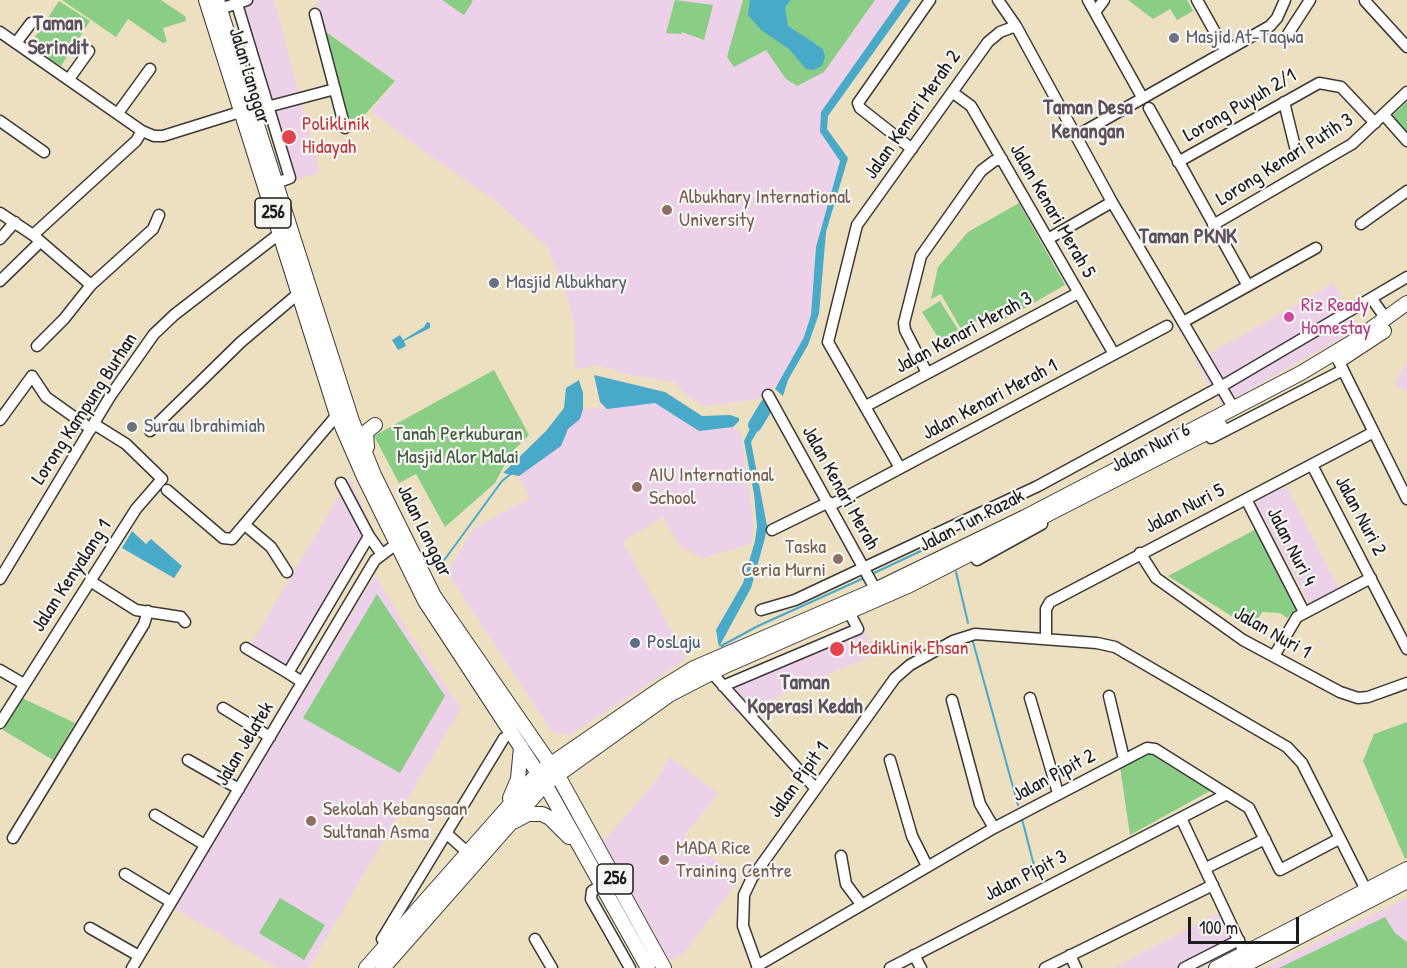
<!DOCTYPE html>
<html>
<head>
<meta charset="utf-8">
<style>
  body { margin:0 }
  #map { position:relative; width:1407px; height:968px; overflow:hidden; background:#ede0c0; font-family:"Patrick Hand",sans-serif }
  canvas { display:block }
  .scale { position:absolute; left:1188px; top:917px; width:111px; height:27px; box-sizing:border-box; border:3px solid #1c1c1c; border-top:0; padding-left:8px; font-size:18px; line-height:21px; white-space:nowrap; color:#1c1c1c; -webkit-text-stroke:4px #f6f6f2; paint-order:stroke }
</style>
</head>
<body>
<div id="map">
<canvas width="1407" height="968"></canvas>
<div class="scale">100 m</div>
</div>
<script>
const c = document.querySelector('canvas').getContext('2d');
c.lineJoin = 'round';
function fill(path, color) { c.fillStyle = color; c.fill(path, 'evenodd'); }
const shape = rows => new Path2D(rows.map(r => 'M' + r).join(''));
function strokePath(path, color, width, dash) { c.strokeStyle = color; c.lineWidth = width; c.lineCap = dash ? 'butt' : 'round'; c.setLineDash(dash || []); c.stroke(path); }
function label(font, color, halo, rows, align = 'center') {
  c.font = font + ' "Patrick Hand",sans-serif'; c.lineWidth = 4.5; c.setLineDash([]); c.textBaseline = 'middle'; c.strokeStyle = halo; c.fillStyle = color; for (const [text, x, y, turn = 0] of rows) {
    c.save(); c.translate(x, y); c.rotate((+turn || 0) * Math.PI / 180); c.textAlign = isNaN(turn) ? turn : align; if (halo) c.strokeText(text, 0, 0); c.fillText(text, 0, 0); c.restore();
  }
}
fill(shape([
  [234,0,274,0,320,172,288,182],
  [318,0,900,0,821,112,820,132,840,161,816,247,811,315,804,337,782,380,760,399,705,406,687,396,675,382,631,375,598,365,575,370,575,332,571,307,548,248,496,201,429,155,371,111,396,81,325,30,317,6],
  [1334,283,1359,328,1222,405,1195,362],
  [1407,361,1407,391,1394,385],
  [655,403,699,431,733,427,741,433,754,525,751,544,702,558,680,546,663,517,623,541,686,659,570,735,552,732,447,572,474,528,530,498,519,476,561,446,568,429,580,419,583,409],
  [350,477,374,535,291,679,247,651],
  [1287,487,1340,591,1310,604,1257,506,1260,498],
  [375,575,410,635,461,708,309,968,277,968,174,908],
  [861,620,875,654,737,714,731,708,720,681],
  [670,757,718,793,684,837,740,878,685,952,670,961,603,842,655,782],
  [1407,898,1407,968,1265,968],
  [1220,912,1238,948,1201,968,1113,968]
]), '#edd1e9');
fill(shape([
  [62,0,161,0,185,16,186,21,163,28,167,42,163,43,128,19,116,37],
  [442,0,471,0,473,1,464,15],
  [675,0,713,5,704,40,682,32,681,34,666,33],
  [743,0,875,0,824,72,797,86,786,79,766,50,734,67,727,57],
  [1128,0,1187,0,1193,11,1177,20,1170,9,1153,19],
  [59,1,90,21,61,66,29,46],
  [326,32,395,81,352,129],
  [1407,102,1407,133,1391,117],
  [1019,203,1065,285,991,327,985,316,961,329,941,294,931,299,938,267,968,232],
  [940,301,959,331,941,342,922,312],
  [494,370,529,435,511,453,495,483,445,527,416,474,399,483,374,436],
  [1256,529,1297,608,1287,618,1280,613,1262,612,1252,629,1168,576],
  [377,594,445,696,400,773,303,718],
  [22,698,75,723,53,760,3,730],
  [1407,722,1407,858,1405,859,1363,761,1374,734],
  [1150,753,1210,791,1130,835,1120,767],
  [280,898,325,925,304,960,259,933],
  [1385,917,1395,933,1407,942,1407,968,1279,968]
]), '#8acd85');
fill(shape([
  [750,0,791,0,785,7,788,26,823,49,825,57,822,66,813,70,806,69,789,49,761,30,748,15],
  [900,0,911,0,828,116,827,129,848,158,826,232,819,314,808,345,788,380,783,396,775,389,804,337,811,315,816,247,840,161,820,132,821,112],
  [427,322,430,323,430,328,404,341,406,346,398,350,392,340,400,335,403,340,424,327],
  [594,375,665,392,702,416,730,415,739,418,739,421,733,427,699,431,655,403,607,409,600,402],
  [579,380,583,393,583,409,580,419,568,429,561,446,519,476,503,473,546,431,564,408,566,388],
  [761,406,768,414,751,442,767,526,765,538,751,588,719,647,716,630,743,583,755,541,757,526,754,494,744,441],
  [132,531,146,544,151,539,182,566,174,578,122,548]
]), '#49a9c8');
strokePath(shape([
  [437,570,502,481,512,473],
  [956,572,968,623],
  [874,573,940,542],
  [973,642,1018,805],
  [721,646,758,626,864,578],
  [1022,819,1037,877]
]), '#49a9c8', 2);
strokePath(shape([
  [755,425,767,405]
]), '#49a9c8', 14);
const minor = shape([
  [998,0,1016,26,1112,202,1234,409],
  [1088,0,1142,97],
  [1197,0,1225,50],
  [1365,1,1407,47],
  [237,4,290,178,276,183],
  [220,9,247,0],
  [1095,12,1104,0],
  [315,14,345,128],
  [0,32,142,131,154,136,163,136,240,112],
  [1288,34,1310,0],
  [16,43,31,23],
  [69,79,89,51],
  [952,92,971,106,1114,354],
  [1284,102,1295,147],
  [267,107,335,89],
  [1149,108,1248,286],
  [118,113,150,69],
  [1384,115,1407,141],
  [0,121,44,152],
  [1076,136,1270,26,1277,18,1285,0],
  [912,149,860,108,858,103,930,0],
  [1178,162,1319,83,1341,87,1375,123],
  [0,213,33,235,91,285],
  [1361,224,1407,191],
  [1213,225,1352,144,1407,92],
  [33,235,136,141,142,131],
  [0,239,15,222],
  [1048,239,1112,202],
  [0,281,40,242],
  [1372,299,1386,319],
  [1183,322,1316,248],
  [37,346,64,319,91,285,153,229,159,215],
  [1340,364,1407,499],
  [927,373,905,330,904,323,921,256,981,171,994,161,1002,159],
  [768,395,878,594],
  [866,406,1078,293],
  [0,420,32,376,46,397,91,429],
  [150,431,241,342,299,293],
  [1211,438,1343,370],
  [1312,465,1407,649],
  [900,468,828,342,857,225,988,42,1000,32,1016,26],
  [341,483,369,536,381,553],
  [167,490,223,538,232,539,337,415],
  [1246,499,1304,612],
  [831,505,1167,326],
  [245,525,271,547,287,572],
  [772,530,829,502],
  [1140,553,1156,578,1243,640,1340,692,1358,698,1368,697,1407,683],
  [977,560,1042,524],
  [0,579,111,395,154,334,174,315,279,234],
  [90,581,136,610,181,617,185,622],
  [761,610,795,600,1038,486,1222,386,1407,277],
  [1046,639,1046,609,1050,602,1372,433],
  [246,648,288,673],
  [1274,656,1297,617,1371,578],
  [0,670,24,684],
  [711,672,815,788],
  [302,682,288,673,369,536],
  [723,686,858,629,849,612],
  [1109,696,1124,759],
  [1030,698,1058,793],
  [952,700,980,804,994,828],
  [223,708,270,737],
  [0,723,136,509,162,479,126,444,94,424],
  [188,760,239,789],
  [890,760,912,836,927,866],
  [155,815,205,845],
  [1181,818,1245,954],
  [446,833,467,852],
  [13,838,144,624,148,611],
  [841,856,846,884,861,904],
  [1206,868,1265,839],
  [125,874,171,902],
  [602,885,592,891,591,899,630,968],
  [90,928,139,956],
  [382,939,504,738],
  [535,939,552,968],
  [914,955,921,968],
  [1070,955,1076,968],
  [757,966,994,828,1147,748,1155,749,1249,808,1280,870,1339,839],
  [132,968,375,560,395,545],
  [758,968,743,926,744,895,752,878,895,678,910,665,953,641,975,634,1097,643,1115,647,1287,747,1302,763,1366,890],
  [890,968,1227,794],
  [1045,968,1213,885],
  [1184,968,1239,940]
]);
const major = shape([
  [206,0,337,415,364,477,425,601,545,784,648,968],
  [217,0,352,421,374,475,434,596,557,774,664,968],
  [1340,360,1384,331],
  [367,447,366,432,375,425],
  [510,798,518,779,521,747],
  [515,821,528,814,542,814,550,818,569,837],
  [366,968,538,773,663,687,694,668,875,590,1025,517,1301,373,1354,341,1407,303],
  [383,968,545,784,669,695,725,666,910,585,1220,426],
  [1216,968,1407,869],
  [1239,968,1407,881]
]);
strokePath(minor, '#3b3935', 13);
strokePath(major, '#3b3935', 16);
strokePath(minor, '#fff', 10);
strokePath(major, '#fff', 14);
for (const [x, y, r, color] of [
  [1174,38,6,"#6b7280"],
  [289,137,8,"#e0444e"],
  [667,210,6,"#8d6e63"],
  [494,283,6,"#6b7280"],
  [1289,317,6,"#d1479c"],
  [132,427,6,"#6b7280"],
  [637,487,6,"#8d6e63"],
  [838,559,6,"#8d6e63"],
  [635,643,6,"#5c6f8a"],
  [837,649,8,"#e0444e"],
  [311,821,6,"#8d6e63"],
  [664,860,6,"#8d6e63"]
]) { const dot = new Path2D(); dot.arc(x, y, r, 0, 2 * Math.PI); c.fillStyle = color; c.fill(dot); strokePath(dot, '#f6f6f2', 2); }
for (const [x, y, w] of [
  [273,213,36],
  [615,879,36]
]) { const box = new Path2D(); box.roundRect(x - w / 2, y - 15, w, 30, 4.5); c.fillStyle = '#f6f6f2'; c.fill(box); strokePath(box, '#1c1c1c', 1.5); }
label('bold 18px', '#1c1c1c', null, [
  ["256",273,213],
  ["256",615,879]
]);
label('20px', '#5b616d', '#f6f6f2', [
  ["Masjid At-Taqwa",1186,38],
  ["Masjid Albukhary",506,283],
  ["Surau Ibrahimiah",144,427]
], 'left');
label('20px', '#1c1c1c', '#f6f6f2', [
  ["Jalan Langgar",249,76,73],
  ["Lorong Puyuh 2/1",1240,106,-30],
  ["Jalan Kenari Merah 2",913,115,-55],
  ["Lorong Kenari Putih 3",1285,160,-32],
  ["Jalan Kenari Merah 5",1052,211,60],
  ["Jalan Kenari Merah 3",964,333,-28],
  ["Jalan Kenari Merah 1",990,400,-28],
  ["Lorong Kampung Burhan",85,409,-57],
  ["Jalan Nuri 6",1151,448,-27],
  ["Jalan Kenari Merah",840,488,61],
  ["Jalan Nuri 5",1185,509,-27],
  ["Jalan Nuri 2",1360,516,62],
  ["Jalan Tun Razak",972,521,-27],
  ["Jalan Langgar",424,531,64],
  ["Jalan Nuri 4",1291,547,63],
  ["Jalan Kenyalang 1",72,576,-57],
  ["Jalan Nuri 1",1272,633,30],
  ["Jalan Jelatek",245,744,-59],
  ["Jalan Pipit 2",1054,776,-28],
  ["Jalan Pipit 1",799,780,-54],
  ["Jalan Pipit 3",1026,876,-27]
]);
label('20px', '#be3a42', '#f6f6f2', [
  ["Poliklinik",302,125],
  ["Hidayah",302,148],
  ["Mediklinik Ehsan",850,649]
], 'left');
label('20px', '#785e54', '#f6f6f2', [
  ["Albukhary International",679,198],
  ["University",679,221],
  ["AIU International",649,476],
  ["School",649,499],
  ["Taska",826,548,"right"],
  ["Ceria Murni",826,571,"right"],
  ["Sekolah Kebangsaan",323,810],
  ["Sultanah Asma",323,833],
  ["MADA Rice",676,849],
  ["Training Centre",676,872]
], 'left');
label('20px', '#b23c85', '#f6f6f2', [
  ["Riz Ready",1301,306],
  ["Homestay",1301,329]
], 'left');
label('20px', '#425a41', '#f6f6f2', [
  ["Tanah Perkuburan",458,435],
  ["Masjid Alor Malai",458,458]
]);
label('20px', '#4e5e75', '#f6f6f2', [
  ["PosLaju",647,643]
], 'left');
label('bold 21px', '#5e515d', '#f6f6f2', [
  ["Taman",58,24],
  ["Serindit",58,48],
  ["Taman Desa",1088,108],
  ["Kenangan",1088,132],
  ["Taman PKNK",1188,237],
  ["Taman",805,683],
  ["Koperasi Kedah",805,707]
]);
</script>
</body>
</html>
